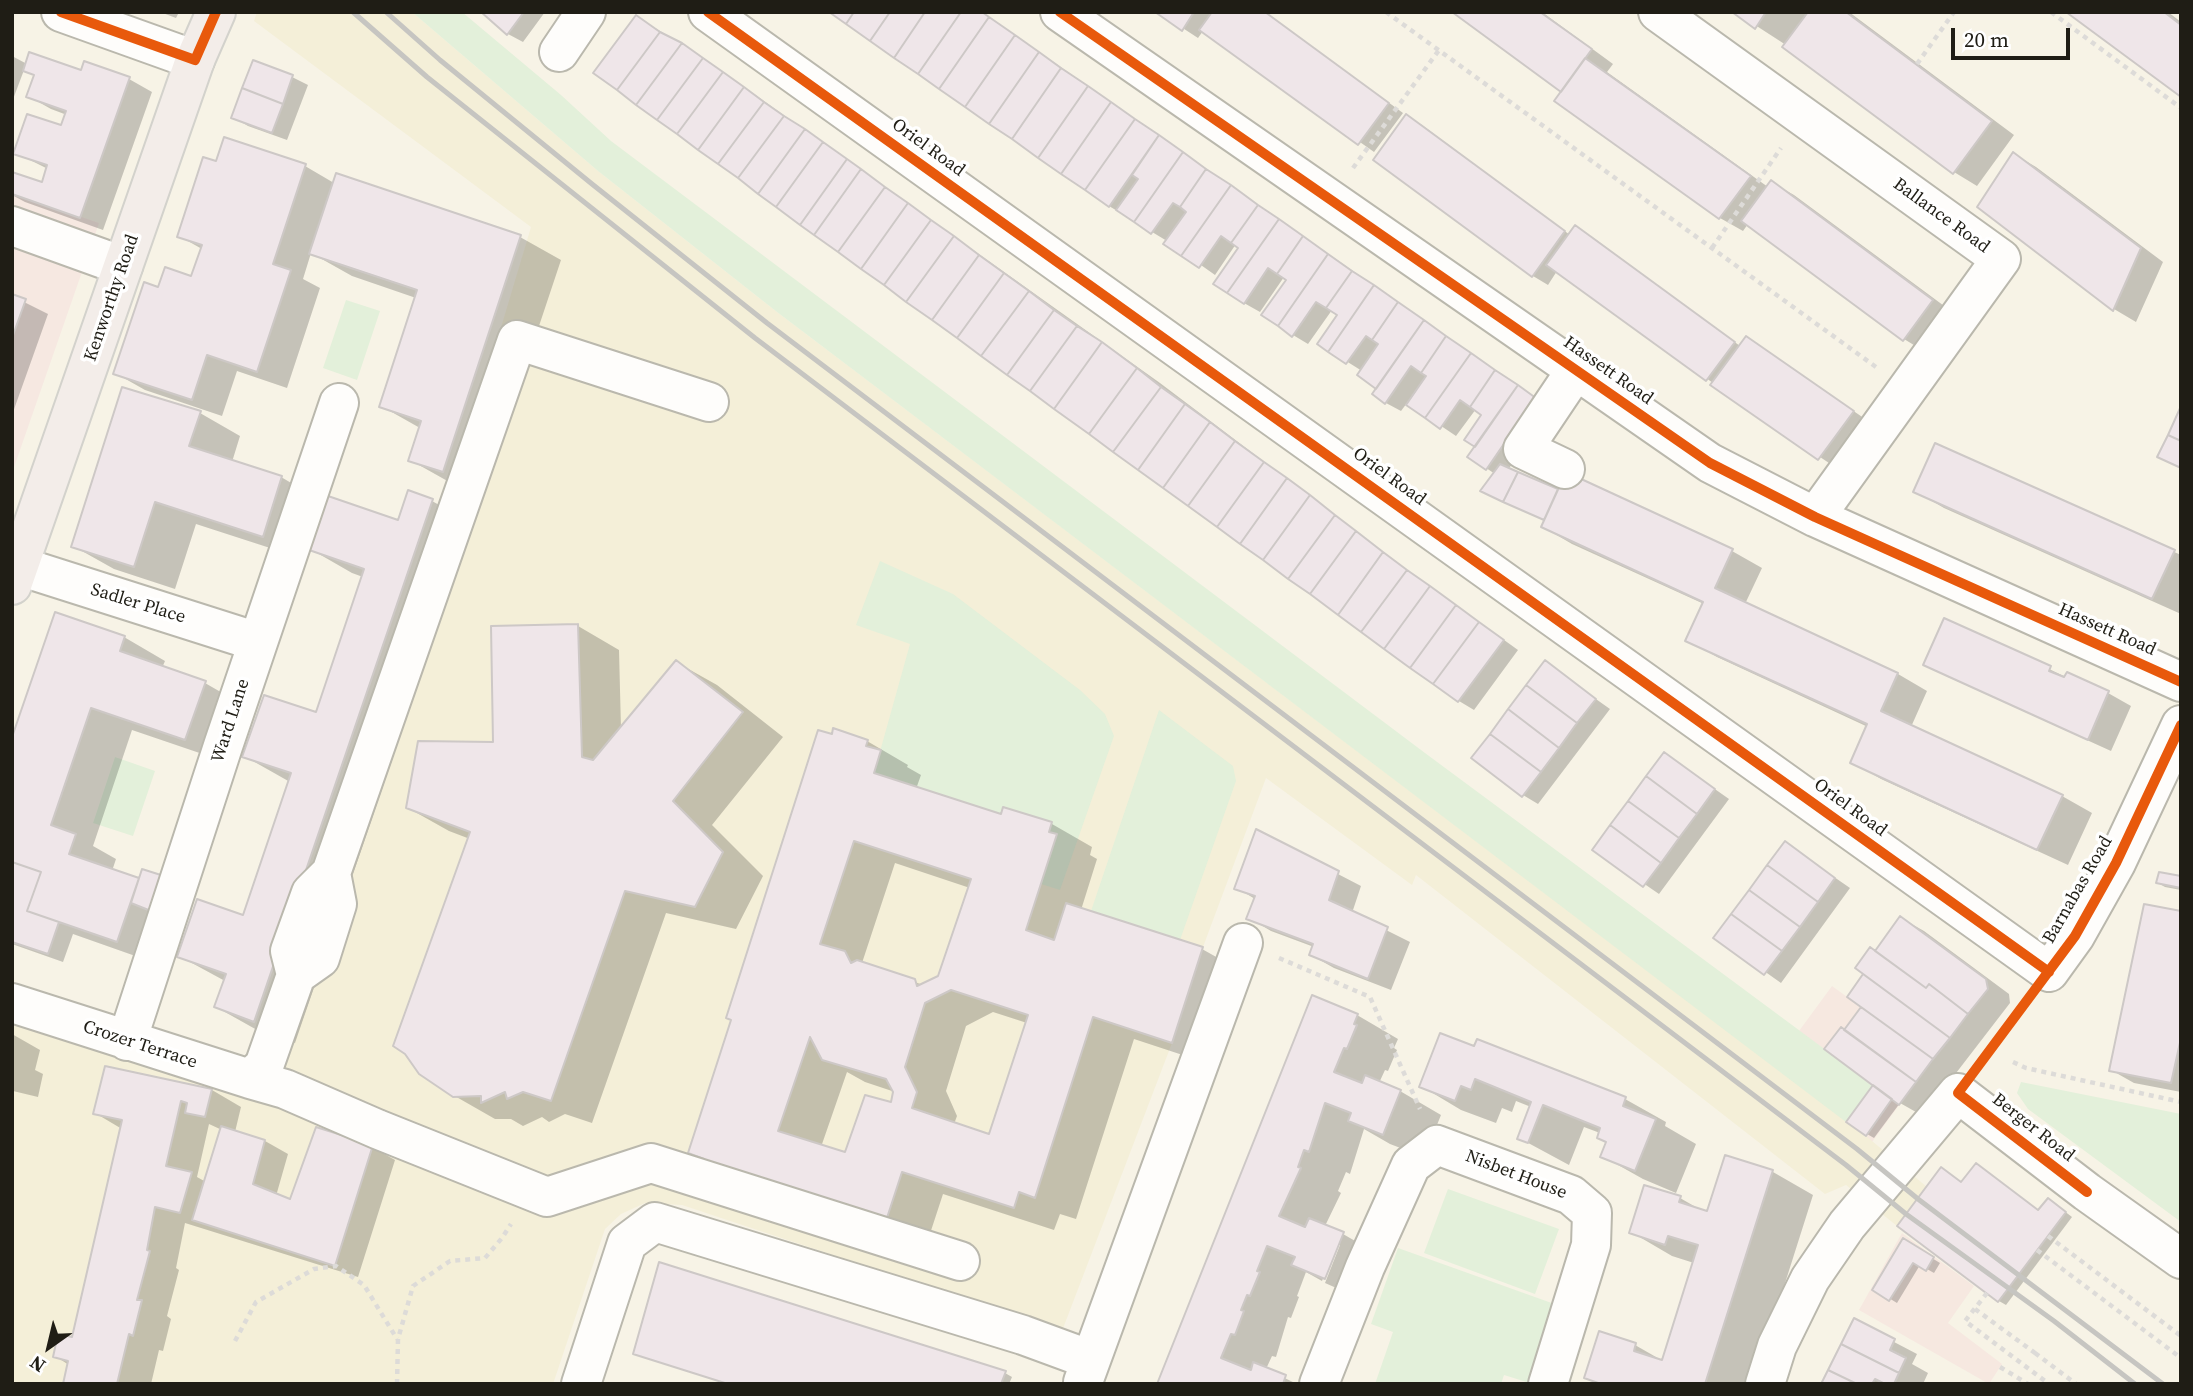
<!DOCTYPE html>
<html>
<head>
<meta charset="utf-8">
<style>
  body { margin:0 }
  #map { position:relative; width:2193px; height:1396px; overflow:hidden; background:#f7f3e6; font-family:"Source Serif 4",serif }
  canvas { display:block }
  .frame { position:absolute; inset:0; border:14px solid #1f1d15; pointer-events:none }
  .north { position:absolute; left:14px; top:1312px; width:70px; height:70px; -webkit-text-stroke:5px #fff; paint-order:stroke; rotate:214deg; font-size:19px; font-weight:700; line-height:28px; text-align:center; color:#1f1d15 }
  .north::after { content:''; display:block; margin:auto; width:24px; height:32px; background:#1f1d15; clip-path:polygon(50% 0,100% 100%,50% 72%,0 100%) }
  .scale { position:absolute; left:1951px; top:28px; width:119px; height:32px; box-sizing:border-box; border:4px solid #1f1d15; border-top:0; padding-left:9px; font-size:21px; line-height:24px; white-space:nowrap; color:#1f1d15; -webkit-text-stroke:5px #fff; paint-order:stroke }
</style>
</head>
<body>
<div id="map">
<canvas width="2193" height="1396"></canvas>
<div class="frame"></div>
<div class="north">N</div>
<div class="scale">20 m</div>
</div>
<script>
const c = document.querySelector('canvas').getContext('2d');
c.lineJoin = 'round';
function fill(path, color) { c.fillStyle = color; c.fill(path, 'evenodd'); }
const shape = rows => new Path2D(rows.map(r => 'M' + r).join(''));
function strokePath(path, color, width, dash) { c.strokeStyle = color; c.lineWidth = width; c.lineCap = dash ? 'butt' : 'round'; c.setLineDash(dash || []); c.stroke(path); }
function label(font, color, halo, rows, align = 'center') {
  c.font = font + ' "Source Serif 4",serif'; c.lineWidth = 7; c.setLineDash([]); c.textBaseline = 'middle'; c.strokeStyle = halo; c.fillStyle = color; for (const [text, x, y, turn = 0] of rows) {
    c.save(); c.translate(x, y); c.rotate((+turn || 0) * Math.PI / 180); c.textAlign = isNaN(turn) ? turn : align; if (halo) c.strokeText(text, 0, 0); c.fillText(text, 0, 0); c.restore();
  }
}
fill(shape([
  [1832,986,1933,1059,1872,1142,1837,1115,1863,1078,1799,1031],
  [1902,1233,1974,1286,1948,1323,2002,1364,1989,1384,1859,1310]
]), '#f6e8e0');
fill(shape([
  [257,12,412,12,598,171,777,312,1866,1136,1927,1187,1897,1226,1846,1185,1825,1194,1416,875,1412,885,1266,778,1203,947,1172,1043,1062,1331,682,1205,645,1203,621,1214,605,1229,553,1384,12,1384,12,1024,274,1086,531,227,254,21]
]), '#f4efd8');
fill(shape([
  [12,193,99,223,12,473]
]), '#f6e8e1');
fill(shape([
  [412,12,462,12,561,95,611,141,1425,753,1873,1085,1846,1122,777,312,598,171],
  [346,300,380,311,357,380,323,368],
  [880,561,953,594,1080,690,1105,714,1114,736,1060,890,1041,884,1057,834,1049,832,1052,822,1004,807,1001,814,874,773,910,644,856,625],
  [1159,710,1233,766,1236,781,1180,940,1091,911],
  [115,757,155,771,133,836,93,823],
  [2021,1082,2181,1114,2181,1222,2028,1109,2017,1093],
  [1448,1189,1559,1229,1535,1294,1424,1253],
  [1398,1248,1560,1306,1533,1384,1504,1375,1501,1384,1375,1384,1393,1332,1371,1324]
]), '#e3f0da');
fill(shape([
  [160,12,179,12,176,18],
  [484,12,545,12,523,42,508,34],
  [982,12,1558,414,1526,443,1508,470,1559,491,1732,551,1762,568,1745,604,1898,674,1927,691,1911,727,2062,796,2092,813,2068,865,1881,779,1852,762,1868,727,1717,657,1688,640,1704,604,1572,544,1543,527,1546,520,1489,495,1495,474,1470,457,1477,446,1483,415,1476,409,1456,436,1407,403,1401,411,1386,403,1374,394,1378,388,1362,371,1319,344,1339,315,1332,310,1308,344,1293,335,1288,280,1284,277,1260,312,1244,303,1241,248,1236,244,1215,275,1167,241,1109,206],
  [1158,12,1265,12,1403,113,1374,152,1203,31,1198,38],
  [1455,12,1542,12,1613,64,1607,72,1768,187,1771,182,1794,195,1955,314,1927,353,1904,339,1748,224,1743,231,1720,218,1557,101,1563,91],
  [1735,12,1849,12,2014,135,1977,186,1954,172,1786,45],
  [2069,12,2168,12,2181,22,2181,95],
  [637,17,698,54,1160,383,1422,581,1518,650,1474,710,1459,701,596,73],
  [12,56,27,64,129,79,152,92,103,230,25,202,12,195,12,174,43,185,48,169,16,153,63,128,67,115,51,109,28,96,35,76,24,70,12,102],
  [292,77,308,85,287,140,248,126,233,117],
  [1407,116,1422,125,1570,235,1591,236,1740,346,1761,347,1868,421,1835,467,1712,385,1713,383,1557,271,1548,285,1533,276,1376,160],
  [2014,154,2036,167,2163,262,2136,322,2114,309,1979,206],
  [217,163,305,166,334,183,520,237,561,260,483,494,451,483,410,460,420,428,381,406,416,298,352,276,311,253,303,279,320,288,287,388,237,371,222,416,145,390,115,373,159,290,192,278,202,249,179,236],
  [12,296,48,314,12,415],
  [200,413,240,436,232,462,281,477,322,501,304,559,196,524,175,589,114,569,73,546],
  [1936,445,2181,555,2181,614,1944,508,1915,491],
  [432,501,473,524,295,1043,257,1030,216,1007,225,981,179,956,244,917,290,782,244,756,317,714,363,577,352,573,312,550,399,522],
  [1945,620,2066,677,2067,675,2108,693,2131,706,2111,751,1948,677,1925,664],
  [578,626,619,650,621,729,676,662,717,685,783,737,712,825,763,876,736,929,666,913,592,1123,565,1114,549,1122,542,1117,523,1126,511,1119,495,1119,453,1095,470,839,449,831,408,808,494,744],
  [124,637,165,661,162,668,205,683,245,706,226,762,132,730,93,846,116,859,112,871,140,881,143,871,158,964,73,934,63,962,12,944,12,742],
  [1545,663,1610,709,1538,804,1523,795],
  [867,741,908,765,907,767,921,775,916,789,1002,816,1004,809,1052,824,1092,847,1090,855,1097,859,1081,910,1202,949,1243,972,1213,1065,1134,1039,1076,1219,1060,1214,1054,1230,943,1194,924,1252,705,1161,690,1152],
  [895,863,970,888,939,977,923,985,862,963],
  [993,1012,1027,1023,990,1136,954,1124,957,1116,946,1091,966,1026],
  [847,1072,865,1082,895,1092,892,1104,846,1155,821,1147],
  [1665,754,1729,799,1659,894,1595,850],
  [1257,832,1361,886,1352,913,1410,942,1391,990,1334,968,1311,955,1314,947,1271,931,1249,918,1255,899,1237,888],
  [1785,843,1850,888,1781,983,1716,937],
  [2181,878,2181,890,2165,887,2158,883],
  [2181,913,2181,1092,2134,1083,2111,1070],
  [1901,918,1924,931,2009,994,2010,1003,1923,1116,1900,1103,1874,1138,1867,1134,1880,1091,1845,1032,1863,1006,1849,996,1866,974,1876,953],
  [1357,1015,1398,1039,1394,1048,1397,1050,1388,1071,1385,1070,1379,1083,1400,1091,1441,1115,1424,1157,1390,1144,1364,1129,1350,1174,1346,1172,1338,1191,1341,1193,1325,1226,1343,1234,1383,1257,1366,1301,1325,1283,1340,1245,1336,1245,1322,1281,1306,1272,1297,1296,1299,1297,1291,1318,1288,1317,1276,1357,1272,1356,1266,1369,1297,1384,1159,1384],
  [12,1034,40,1050,35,1070,43,1074,38,1097,13,1091,12,1096],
  [1478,1041,1625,1099,1666,1122,1665,1126,1696,1144,1676,1193,1643,1179,1602,1156,1607,1143,1600,1133,1584,1127,1569,1165,1519,1138,1531,1107,1516,1101,1512,1112,1502,1108,1496,1123,1461,1110,1421,1086,1475,1048],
  [106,1068,212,1090,241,1107,235,1132,265,1141,288,1154,276,1196,291,1202,372,1147,395,1160,358,1277,185,1223,176,1268,179,1270,167,1316,171,1319,163,1351,159,1350,151,1384,64,1384,69,1365,55,1356,74,1339,122,1129,95,1113],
  [209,1124,222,1130,206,1182,197,1177],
  [1726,1157,1773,1172,1813,1195,1753,1384,1597,1384,1587,1378,1635,1345,1663,1361,1694,1263,1672,1256,1631,1232,1680,1198,1708,1214],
  [1962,1184,2039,1212,2055,1204,2072,1217,2006,1305,1999,1301],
  [1904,1241,1940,1263,1934,1273,1920,1265,1897,1303,1874,1289],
  [1854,1321,1917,1354,1912,1364,1928,1373,1923,1384,1823,1384],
  [635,1353,1005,1373,1012,1377,1009,1384,727,1384]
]), '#0003');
const building = shape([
  [481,12,524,12,507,35,481,12],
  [829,12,854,12,846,24,829,12],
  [854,12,890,12,870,41,846,24,854,12],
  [890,12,925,12,894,58,870,41,890,12],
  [925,12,961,12,918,74,894,58,925,12],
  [961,12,982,12,989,17,939,89,918,74,961,12],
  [1155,12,1194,12,1182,31,1155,12],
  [1212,12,1265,12,1389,103,1358,145,1199,30,1212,12],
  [1452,12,1540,12,1592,49,1561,92,1452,12],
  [1732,12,1766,12,1755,29,1732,12],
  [1808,12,1846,12,1992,121,1953,174,1782,47,1808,12],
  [2066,12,2164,12,2181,25,2181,97,2066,12],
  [636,15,660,32,617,90,593,73,636,15],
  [989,17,1015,35,965,107,939,89,989,17],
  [660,32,682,43,636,105,617,90,660,32],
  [1015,35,1039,52,989,124,965,107,1015,35],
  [682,43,703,58,657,120,636,105,682,43],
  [29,52,81,70,84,61,130,77,80,218,12,194,12,172,42,182,47,165,13,154,27,114,61,125,66,111,26,97,34,75,23,71,29,52],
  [1039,52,1061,68,1012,139,989,124,1039,52],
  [703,58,723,72,677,134,657,120,703,58],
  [1585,58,1751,176,1719,219,1554,101,1585,58],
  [253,60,293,75,283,104,242,88,253,60],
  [1061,68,1088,86,1038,158,1012,139,1061,68],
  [723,72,744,87,698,150,677,134,723,72],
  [1088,86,1111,102,1061,174,1038,158,1088,86],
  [744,87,764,102,718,164,698,150,744,87],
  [242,88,283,104,272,133,231,118,242,88],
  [764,102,784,116,738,178,718,164,764,102],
  [1111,102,1135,119,1085,190,1061,174,1111,102],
  [1406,114,1565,231,1532,277,1373,160,1406,114],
  [784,116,805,129,758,194,738,178,784,116],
  [1135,119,1159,135,1109,207,1085,190,1135,119],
  [805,129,823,142,776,207,758,194,805,129],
  [1159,135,1183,152,1134,222,1116,210,1138,179,1132,175,1159,135],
  [224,137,306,164,273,264,291,270,257,372,207,355,192,400,113,374,144,282,158,287,165,267,191,276,202,245,177,237,203,157,216,161,224,137],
  [823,142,847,159,800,225,776,207,823,142],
  [1183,152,1206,169,1180,207,1173,203,1151,234,1134,222,1183,152],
  [2013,152,2141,248,2113,311,1977,207,2013,152],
  [847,159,861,169,814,235,800,225,847,159],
  [861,169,885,187,838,252,814,235,861,169],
  [1206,169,1231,185,1181,256,1163,244,1186,212,1180,207,1206,169],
  [336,173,521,235,443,472,408,461,421,421,379,407,417,290,309,254,336,173],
  [1771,180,1933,300,1903,341,1741,221,1771,180],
  [1231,185,1258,205,1231,243,1221,236,1199,268,1181,256,1231,185],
  [885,187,908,203,861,269,838,252,885,187],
  [908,203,931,220,884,285,861,269,908,203],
  [1258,205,1279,219,1227,293,1213,284,1238,248,1231,243,1258,205],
  [1279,219,1303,236,1277,274,1268,268,1244,304,1227,293,1279,219],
  [931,220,954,236,906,302,884,285,931,220],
  [1575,225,1735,342,1706,381,1546,265,1575,225],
  [954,236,979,255,932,320,906,302,954,236],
  [1303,236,1328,254,1278,326,1261,315,1286,280,1277,274,1303,236],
  [1328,254,1352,271,1326,308,1316,302,1292,337,1278,326,1328,254],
  [979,255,1004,273,957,338,932,320,979,255],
  [1352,271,1374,285,1328,352,1317,344,1337,315,1326,308,1352,271],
  [1004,273,1029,291,981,356,957,338,1004,273],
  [1374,285,1398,302,1372,340,1366,336,1346,364,1328,352,1374,285],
  [1029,291,1054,310,1007,375,981,356,1029,291],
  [12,294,26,299,12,338,12,294],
  [1398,302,1424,320,1376,389,1357,375,1378,344,1372,340,1398,302],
  [1054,310,1077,326,1030,391,1007,375,1054,310],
  [1424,320,1446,336,1421,373,1411,366,1385,404,1372,394,1424,320],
  [1077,326,1102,342,1054,409,1030,391,1077,326],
  [1446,336,1471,353,1425,418,1406,405,1426,376,1421,373,1446,336],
  [1746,336,1854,411,1818,460,1710,385,1746,336],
  [1102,342,1137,368,1089,434,1054,409,1102,342],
  [1471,353,1495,370,1470,407,1460,400,1440,429,1425,418,1471,353],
  [1137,368,1161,387,1113,452,1089,434,1137,368],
  [1495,370,1518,385,1475,447,1464,440,1481,415,1470,407,1495,370],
  [1518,385,1544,404,1510,435,1486,470,1467,457,1518,385],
  [122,387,201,411,189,446,282,476,263,537,155,502,134,567,71,547,122,387],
  [1161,387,1185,404,1138,470,1113,452,1161,387],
  [1185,404,1210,422,1163,488,1138,470,1185,404],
  [2181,406,2181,441,2168,435,2181,406],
  [1210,422,1235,441,1188,506,1163,488,1210,422],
  [2168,435,2181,441,2181,468,2157,457,2168,435],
  [1235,441,1264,462,1217,527,1188,506,1235,441],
  [1935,443,2175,550,2152,599,1913,492,1935,443],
  [1264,462,1287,478,1240,544,1217,527,1264,462],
  [1500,464,1518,472,1503,502,1480,491,1500,464],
  [1518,472,1558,489,1544,520,1503,502,1518,472],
  [1566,472,1733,549,1715,588,1898,673,1881,711,2063,795,2037,850,1850,763,1867,724,1685,641,1703,602,1541,527,1566,472],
  [1287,478,1310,495,1263,560,1240,544,1287,478],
  [408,490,433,499,254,1022,214,1007,226,974,177,957,197,899,243,915,291,773,242,757,264,695,316,712,364,569,309,550,328,496,398,520,408,490],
  [1310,495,1335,515,1288,579,1263,560,1310,495],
  [1335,515,1356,531,1310,594,1288,579,1335,515],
  [1356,531,1383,552,1338,615,1310,594,1356,531],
  [1383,552,1407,570,1361,632,1338,615,1383,552],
  [1407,570,1430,586,1384,649,1361,632,1407,570],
  [1430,586,1456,605,1410,668,1384,649,1430,586],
  [1456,605,1479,622,1433,684,1410,668,1456,605],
  [55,612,125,636,120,651,206,681,185,740,91,708,51,825,76,834,69,854,139,878,117,942,27,911,41,872,12,862,12,737,55,612],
  [1944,618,2051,666,2049,671,2064,677,2067,672,2109,691,2088,740,1923,665,1944,618],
  [1479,622,1504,640,1458,702,1433,684,1479,622],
  [578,624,582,757,593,760,676,660,743,712,673,801,723,852,695,907,625,891,551,1101,523,1092,507,1099,505,1092,481,1103,481,1096,453,1097,419,1074,405,1054,393,1046,470,832,406,808,418,741,493,742,491,626,578,624],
  [1545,660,1596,699,1577,723,1526,685,1545,660],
  [1526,685,1577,723,1559,748,1508,709,1526,685],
  [1508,709,1559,748,1541,772,1490,734,1508,709],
  [833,728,868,740,866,746,881,750,874,773,1001,814,1003,807,1052,822,1049,832,1057,834,1026,930,1054,940,1066,903,1203,947,1172,1043,1093,1017,1035,1198,1019,1192,1014,1208,902,1172,883,1230,700,1172,704,1159,688,1153,731,1020,726,1018,818,730,832,734,833,728],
  [854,841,971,879,938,976,917,986,915,979,857,960,851,963,845,951,820,944,854,841],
  [951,990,1028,1015,989,1134,912,1108,917,1092,905,1067,925,1003,951,990],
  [810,1037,822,1060,886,1079,893,1092,891,1102,865,1095,845,1152,778,1131,810,1037],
  [1490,734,1541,772,1522,797,1471,758,1490,734],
  [1664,752,1715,789,1697,814,1646,776,1664,752],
  [1646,776,1697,814,1679,838,1628,801,1646,776],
  [1628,801,1679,838,1661,863,1610,825,1628,801],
  [1610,825,1661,863,1643,887,1592,850,1610,825],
  [1256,829,1339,871,1329,900,1388,927,1368,979,1309,955,1313,944,1246,919,1255,896,1234,889,1256,829],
  [1785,841,1835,878,1818,902,1767,865,1785,841],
  [12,862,41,872,27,911,59,922,48,954,12,942,12,862],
  [1767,865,1818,902,1800,927,1749,890,1767,865],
  [142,869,164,876,151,911,131,903,142,869],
  [2159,872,2181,876,2181,888,2156,883,2159,872],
  [1749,890,1800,927,1782,951,1731,914,1749,890],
  [2144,904,2181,911,2181,1038,2171,1083,2109,1071,2144,904],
  [1731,914,1782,951,1764,975,1713,938,1731,914],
  [1900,916,1986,979,1988,989,1968,1014,1929,984,1926,988,1875,951,1900,916],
  [1870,947,1926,988,1929,984,1968,1014,1950,1038,1855,968,1870,947],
  [1863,974,1950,1038,1933,1059,1847,997,1863,974],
  [1312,995,1358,1014,1354,1024,1357,1025,1347,1049,1344,1048,1334,1072,1362,1083,1365,1075,1401,1090,1383,1135,1348,1121,1351,1113,1325,1103,1309,1152,1304,1150,1298,1167,1301,1168,1279,1216,1305,1227,1309,1218,1344,1232,1325,1279,1291,1265,1295,1257,1267,1246,1257,1271,1260,1272,1250,1296,1247,1295,1241,1310,1244,1311,1235,1335,1231,1334,1221,1358,1251,1370,1253,1362,1286,1375,1283,1384,1157,1384,1312,995],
  [1861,1007,1933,1059,1916,1082,1844,1030,1861,1007],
  [1841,1027,1916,1082,1899,1105,1824,1049,1841,1027],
  [1440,1033,1474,1046,1477,1039,1626,1097,1623,1106,1656,1119,1635,1171,1600,1157,1606,1142,1597,1138,1600,1128,1543,1105,1528,1143,1517,1139,1531,1102,1475,1079,1471,1090,1461,1086,1455,1101,1419,1087,1440,1033],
  [105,1066,212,1089,205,1117,185,1113,187,1103,181,1101,166,1166,192,1172,180,1213,155,1207,147,1250,150,1251,137,1300,142,1300,133,1336,129,1334,117,1384,63,1384,68,1361,53,1357,58,1334,72,1337,122,1120,93,1114,105,1066],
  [1873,1085,1892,1099,1866,1136,1846,1122,1873,1085],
  [221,1126,265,1140,253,1184,290,1199,316,1127,373,1145,335,1266,192,1220,221,1126],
  [1725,1155,1773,1170,1705,1384,1601,1384,1584,1378,1599,1331,1636,1343,1634,1351,1662,1360,1698,1245,1668,1236,1665,1245,1629,1233,1644,1185,1681,1196,1679,1202,1707,1211,1725,1155],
  [1976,1163,2038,1210,2048,1198,2066,1212,1998,1302,1897,1226,1941,1167,1961,1182,1976,1163],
  [1903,1238,1934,1257,1926,1271,1913,1263,1889,1301,1872,1290,1903,1238],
  [659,1262,1006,1371,1001,1384,728,1384,633,1354,659,1262],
  [1854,1318,1895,1339,1890,1350,1906,1358,1899,1373,1841,1344,1854,1318],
  [1841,1344,1899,1373,1894,1384,1885,1384,1875,1379,1872,1384,1857,1384,1828,1370,1841,1344],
  [1828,1370,1857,1384,1821,1384,1828,1370]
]);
fill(building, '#efe6e9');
strokePath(building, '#cdc8c6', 2);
const minor = shape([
  [61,12,195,60],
  [708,12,2049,972,2075,936,2116,863,2181,725],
  [1060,12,1710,463,1815,517,2181,682],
  [1658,12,2001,259,1815,517],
  [559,52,586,12],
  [12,226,123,266],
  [1565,469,1523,449,1576,370],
  [19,566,258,642],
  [296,975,320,958,337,904,331,873],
  [12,1003,250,1079,264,1066,296,975,290,951,311,893,331,873,517,340,709,402],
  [127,1041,223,746,339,403],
  [250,1079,285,1089,377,1129,547,1197,651,1163,960,1261],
  [1083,1382,1243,943],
  [581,1384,627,1243,655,1222,1023,1335,1091,1360],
  [1319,1384,1365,1267,1411,1165,1437,1145,1571,1195,1592,1213,1591,1245,1548,1384],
  [1765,1384,1777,1346,1810,1279,1847,1225,1958,1093,2087,1192,2181,1259]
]);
const highway = shape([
  [12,585,195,60,216,12]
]);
strokePath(minor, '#bab8ad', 42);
strokePath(highway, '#d3d2cc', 42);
strokePath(shape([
  [1386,12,1876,367],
  [2051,12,2181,108],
  [1917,64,1954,12],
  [1353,168,1439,50],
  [1712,248,1781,148],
  [1279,958,1370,997,1420,1109],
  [2013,1062,2026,1068,2181,1102],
  [2048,1236,2181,1336],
  [2037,1250,2181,1358],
  [1987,1293,1965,1321,2049,1384],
  [1975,1309,2035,1353,2038,1350],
  [235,1341,256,1302,314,1269,336,1266,364,1285,397,1339],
  [2035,1353,2076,1384],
  [2000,1367,2028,1384],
  [397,1384,398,1339,413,1286,450,1261,485,1258,502,1238,511,1224]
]), '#dddbd8', 4.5, [5, 5]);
strokePath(minor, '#fefdfb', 38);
strokePath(highway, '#f3ede9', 38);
strokePath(shape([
  [353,12,427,77,755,338,1846,1165,1906,1214,2054,1321,2135,1384],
  [386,12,440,60,592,184,767,323,1857,1149,1918,1199,2163,1384]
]), '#c6c5c1', 5);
strokePath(shape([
  [61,12,195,60,216,12],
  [708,12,2049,972],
  [1060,12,1710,463,1815,517,2181,682],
  [2087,1192,1958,1093,2075,936,2116,863,2181,725]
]), '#e8590c', 10);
label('18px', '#1f1d15', '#fff', [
  ["Oriel Road",928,148,36],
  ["Ballance Road",1941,216,36],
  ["Kenworthy Road",112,298,-71],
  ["Hassett Road",1608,371,35],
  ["Oriel Road",1389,477,36],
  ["Sadler Place",138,604,17],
  ["Hassett Road",2107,630,24],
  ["Ward Lane",231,721,-72],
  ["Oriel Road",1850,808,36],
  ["Barnabas Road",2078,890,-60],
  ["Crozer Terrace",140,1045,18],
  ["Berger Road",2033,1128,38],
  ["Nisbet House",1516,1175,21]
]);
</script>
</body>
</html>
